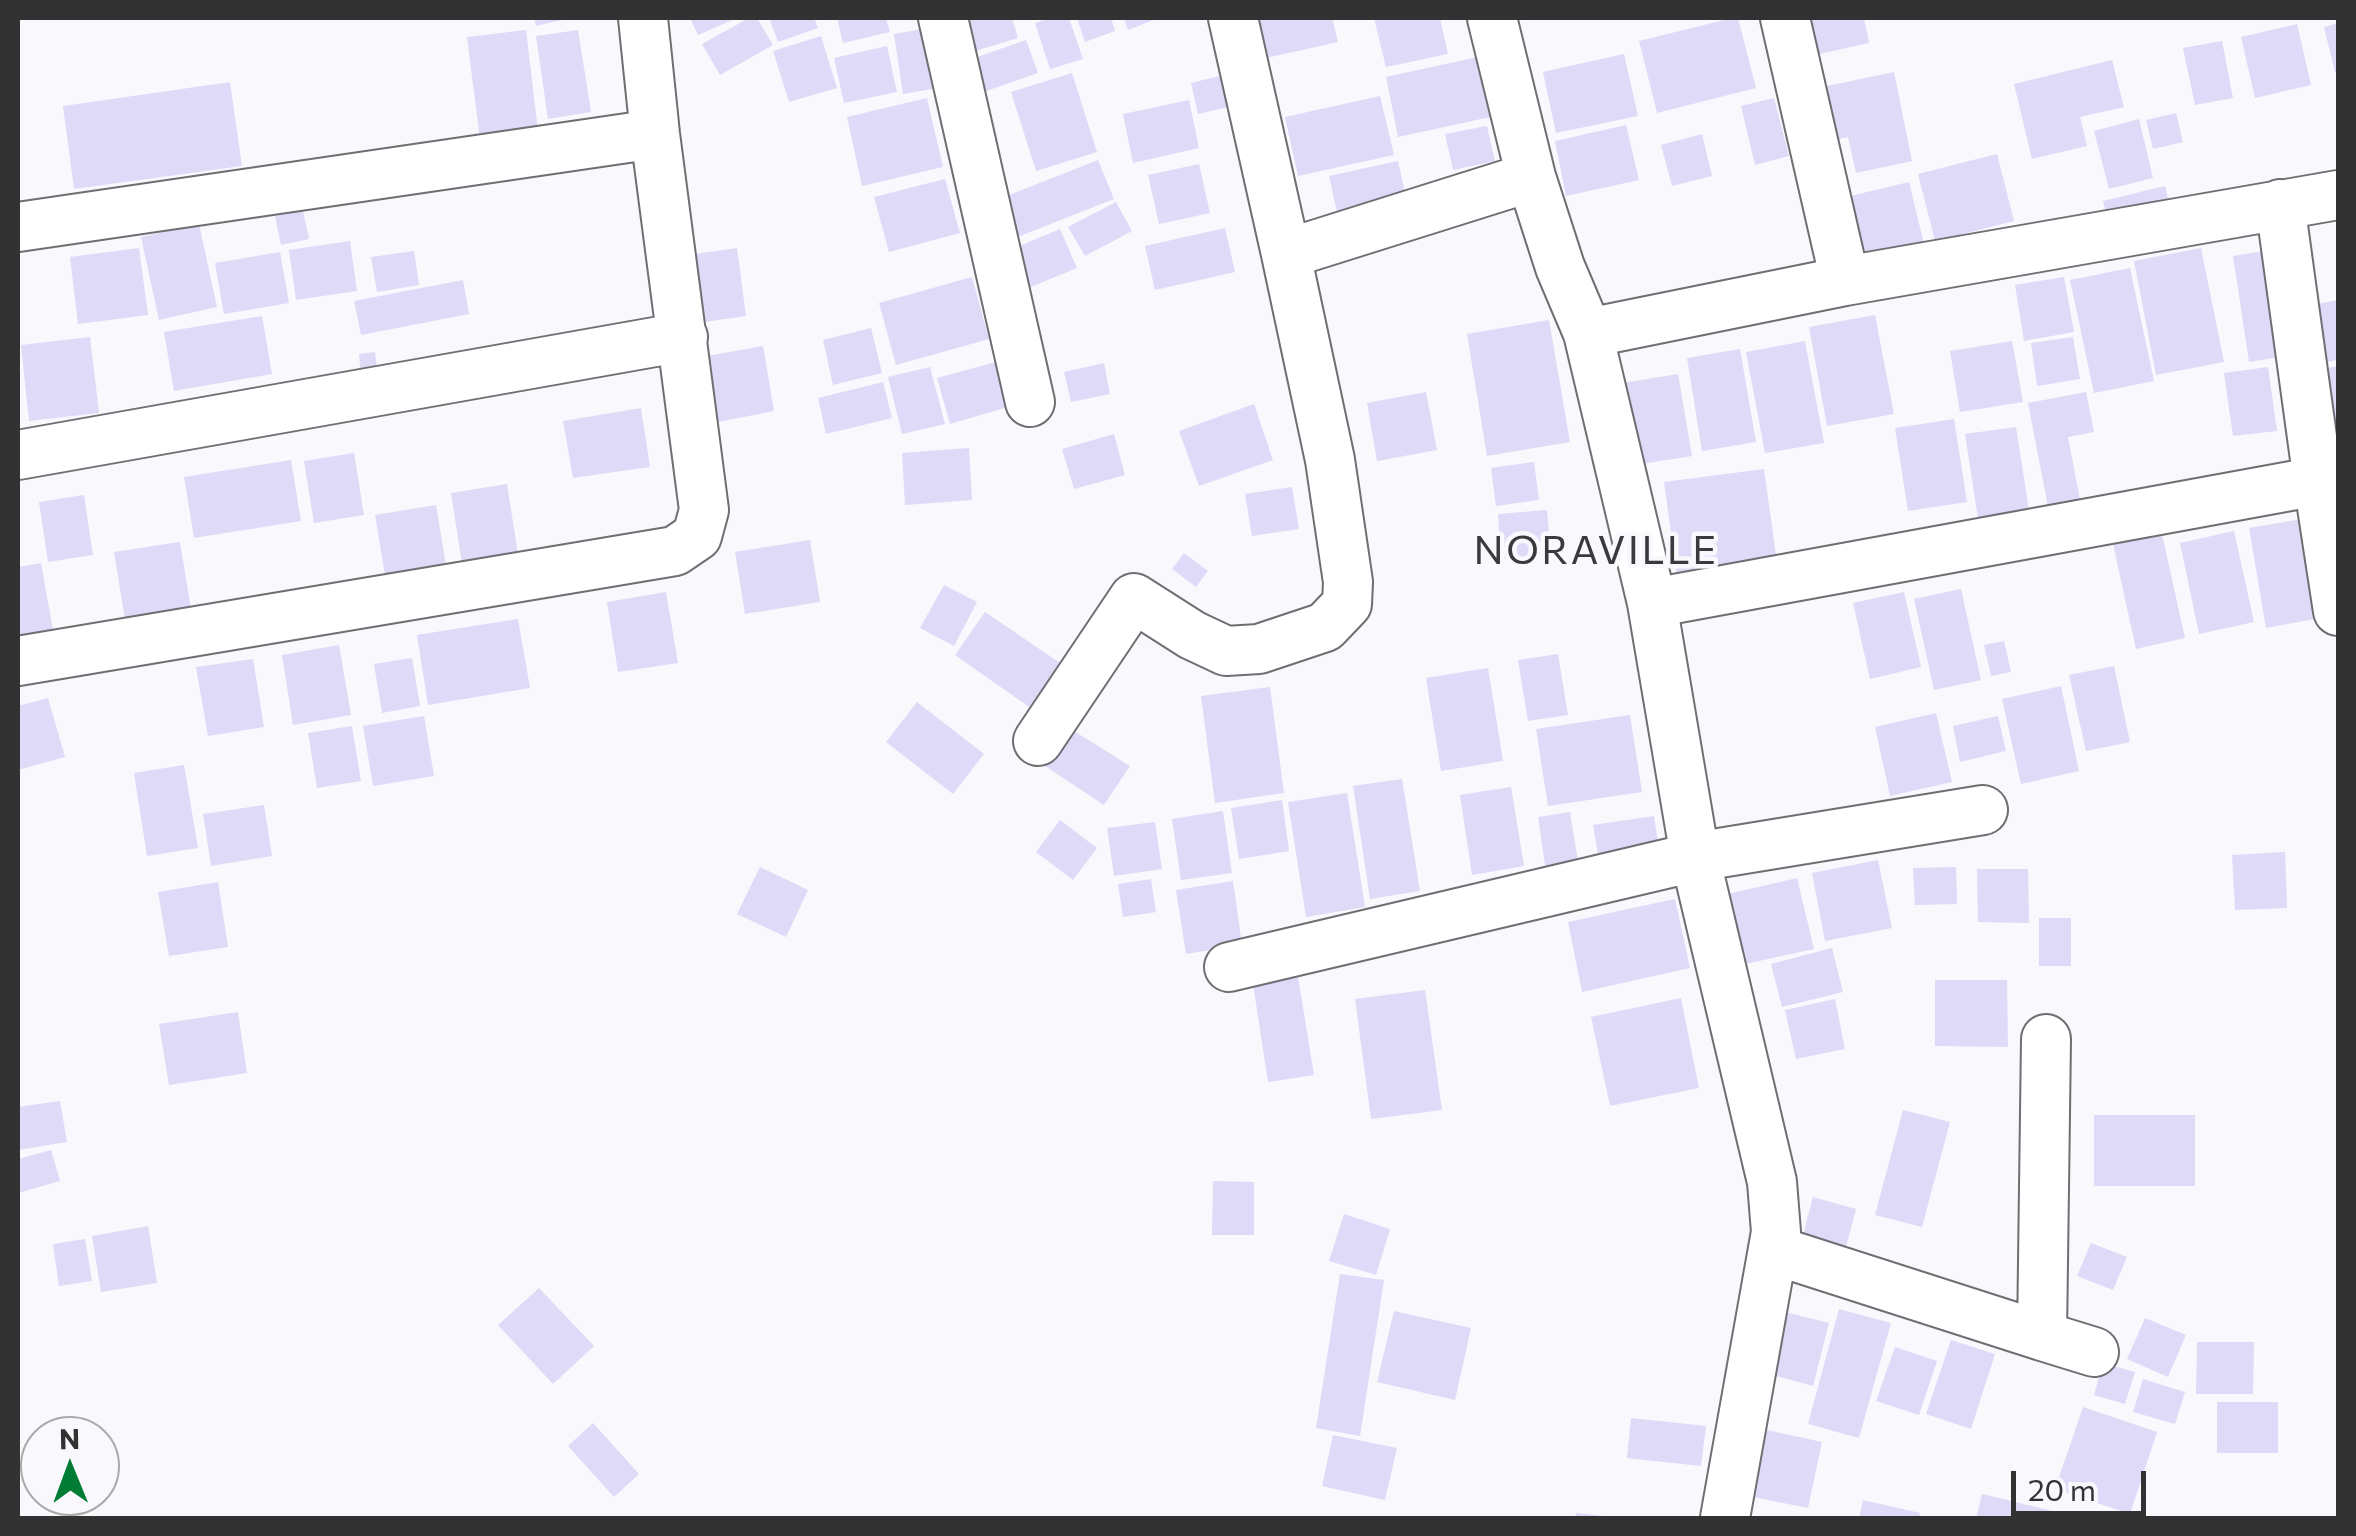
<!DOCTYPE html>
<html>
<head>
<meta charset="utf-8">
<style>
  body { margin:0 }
  #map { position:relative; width:2356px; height:1536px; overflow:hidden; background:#f9f8fd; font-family:Commissioner,sans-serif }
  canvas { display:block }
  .frame { position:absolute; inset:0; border:20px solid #323233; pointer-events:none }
  .north { position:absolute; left:20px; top:1416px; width:100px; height:100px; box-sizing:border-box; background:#f9f8fd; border:2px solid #a9a9ac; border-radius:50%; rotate:359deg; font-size:28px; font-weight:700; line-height:40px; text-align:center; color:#323233 }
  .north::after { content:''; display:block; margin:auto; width:35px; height:45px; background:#007c35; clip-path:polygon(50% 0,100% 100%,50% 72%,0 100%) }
  .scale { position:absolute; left:2011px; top:1471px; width:135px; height:45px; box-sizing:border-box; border:5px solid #323233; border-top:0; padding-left:12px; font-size:30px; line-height:35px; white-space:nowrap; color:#323233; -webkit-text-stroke:8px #f9f8fd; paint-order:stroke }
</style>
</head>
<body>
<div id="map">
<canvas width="2356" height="1536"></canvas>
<div class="frame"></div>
<div class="north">N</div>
<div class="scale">20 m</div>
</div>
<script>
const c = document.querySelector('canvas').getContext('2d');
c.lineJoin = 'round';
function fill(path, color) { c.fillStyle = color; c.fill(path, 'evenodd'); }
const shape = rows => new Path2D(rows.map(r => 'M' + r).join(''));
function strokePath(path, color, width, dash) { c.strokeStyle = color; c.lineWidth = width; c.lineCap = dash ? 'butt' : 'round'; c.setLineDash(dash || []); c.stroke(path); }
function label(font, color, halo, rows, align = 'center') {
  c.font = font + ' Commissioner,sans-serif'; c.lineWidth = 9; c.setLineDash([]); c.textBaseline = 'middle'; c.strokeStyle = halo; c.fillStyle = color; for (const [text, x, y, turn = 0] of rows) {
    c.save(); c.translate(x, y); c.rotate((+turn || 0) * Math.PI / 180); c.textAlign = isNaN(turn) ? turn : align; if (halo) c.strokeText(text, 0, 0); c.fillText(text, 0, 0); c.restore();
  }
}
fill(shape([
  [534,18,566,18,566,19,536,26],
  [690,18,737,18,698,35],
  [749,18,757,18,773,45,720,75,702,44],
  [769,18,814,18,818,28,778,42],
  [837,18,886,18,890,32,843,43],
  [962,18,1012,18,1018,38,972,52],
  [1052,18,1069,18,1083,59,1050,69,1035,23],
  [1077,18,1111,18,1115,31,1085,42],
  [1124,18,1159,18,1128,30],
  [1257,18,1332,18,1338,42,1266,58],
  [1374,18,1440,18,1448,54,1386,67],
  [1732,18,1738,18,1756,88,1657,113,1639,41],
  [1797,18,1864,18,1869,43,1806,57],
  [2338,23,2338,72,2335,72,2324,27],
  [2297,24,2311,85,2255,98,2241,37],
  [934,27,943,87,903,94,894,34],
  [526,30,539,139,481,147,467,37],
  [578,30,591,112,548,119,536,36],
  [821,36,837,88,789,102,773,51],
  [1026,40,1038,73,975,95,963,62],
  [2222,41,2233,98,2195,105,2183,48],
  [887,46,897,92,844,103,834,58],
  [1624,54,1638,116,1556,133,1543,72],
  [1482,56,1495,116,1398,137,1386,77],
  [2112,60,2124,107,2080,117,2087,146,2032,159,2014,84],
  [1894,72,1912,161,1856,173,1848,137,1825,142,1813,89],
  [1072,73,1097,152,1036,171,1011,92],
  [1223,75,1229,107,1198,114,1191,83],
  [230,82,242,166,74,189,63,106],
  [1380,96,1394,155,1298,176,1285,117],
  [927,98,943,167,862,186,847,117],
  [1774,98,1789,156,1755,165,1741,106],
  [1189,100,1199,148,1133,163,1123,114],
  [2176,113,2183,142,2153,149,2146,120],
  [2139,119,2153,178,2109,189,2094,131],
  [1626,125,1639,180,1566,196,1555,141],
  [1487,126,1495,161,1453,170,1445,134],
  [1702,134,1712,176,1672,186,1661,145],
  [1997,154,2014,221,1935,241,1918,174],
  [1098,160,1114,199,1015,238,999,199],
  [1398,161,1407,201,1338,216,1329,176],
  [1199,164,1210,213,1159,224,1148,175],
  [945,179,960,233,889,252,874,197],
  [1909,182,1926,252,1859,268,1842,198],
  [2165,186,2171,211,2109,225,2103,201],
  [1116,202,1132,231,1085,256,1068,227],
  [303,211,309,239,281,245,275,216],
  [199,224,217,307,159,320,141,237],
  [1225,228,1235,272,1155,290,1145,246],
  [1060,229,1077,268,1021,291,1005,252],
  [350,241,357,291,296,300,289,250],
  [139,248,148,315,78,324,70,257],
  [737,248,746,316,690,324,681,256],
  [2201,248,2224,362,2156,375,2134,261],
  [2271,250,2286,356,2249,362,2233,256],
  [414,251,419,285,377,292,371,257],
  [280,252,289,303,224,314,215,263],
  [2130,268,2154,381,2094,393,2070,280],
  [972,277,989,339,896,365,879,303],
  [2064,277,2074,332,2024,341,2015,285],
  [463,280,469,314,361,335,354,301],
  [2338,300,2338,360,2322,363,2311,305],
  [1875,315,1894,414,1827,426,1809,327],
  [262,316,272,374,174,391,164,332],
  [1549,320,1570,442,1487,456,1467,334],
  [871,328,882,373,833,385,823,340],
  [90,337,99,413,29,421,21,345],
  [2073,337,2080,379,2037,386,2031,343],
  [1805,341,1824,443,1765,453,1746,352],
  [2012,341,2023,402,1960,412,1950,351],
  [763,346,774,411,708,424,696,358],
  [1740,349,1756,442,1702,451,1687,358],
  [375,352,378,378,361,380,359,354],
  [996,362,1008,407,950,424,937,378],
  [1104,363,1110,394,1071,402,1064,372],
  [2338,366,2338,424,2322,427,2312,371],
  [930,367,945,424,902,434,888,377],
  [2268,367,2277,431,2233,436,2224,373],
  [1678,374,1692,456,1635,465,1622,383],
  [883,382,892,418,826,434,818,398],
  [1426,392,1437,450,1377,461,1367,403],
  [2086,392,2094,432,2068,437,2081,505,2049,512,2028,403],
  [1254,404,1273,460,1199,486,1179,431],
  [641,408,650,467,573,478,563,421],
  [1954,419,1967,502,1908,511,1895,428],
  [2016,427,2030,517,1979,525,1965,434],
  [1114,434,1125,475,1074,489,1062,449],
  [969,448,972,500,905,505,902,453],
  [354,453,364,515,314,523,304,461],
  [291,460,301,521,194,538,184,477],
  [1534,462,1539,500,1496,506,1491,468],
  [1764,469,1778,570,1678,584,1664,482],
  [507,484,519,561,463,570,451,493],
  [1292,487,1299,529,1252,536,1245,494],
  [84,495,93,555,48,562,39,502],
  [436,505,448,578,387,587,375,515],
  [1547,510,1551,555,1501,559,1498,514],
  [2302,519,2320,618,2266,628,2249,528],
  [2234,531,2254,622,2199,634,2180,543],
  [2162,534,2185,638,2136,649,2113,544],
  [810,540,820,602,745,614,735,552],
  [180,542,192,615,126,626,114,552],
  [1184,553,1208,571,1196,587,1172,569],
  [41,563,55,641,18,647,18,567],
  [944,585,977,602,954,646,920,628],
  [1961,589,1981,680,1934,690,1914,599],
  [666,592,678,663,618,672,607,602],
  [1904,592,1921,667,1870,679,1853,603],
  [985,612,1063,665,1032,709,955,655],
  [518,619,530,688,428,705,417,635],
  [2004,641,2011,672,1991,676,1984,645],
  [339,645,351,715,293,725,282,655],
  [1558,654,1568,715,1528,721,1518,660],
  [412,658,420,706,382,713,374,664],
  [253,659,264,727,208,736,196,667],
  [2114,666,2130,742,2086,751,2069,675],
  [1488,668,1503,761,1441,771,1426,678],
  [2061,686,2079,771,2021,784,2002,699],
  [1270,687,1284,793,1215,803,1201,696],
  [48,698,65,757,18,770,18,706],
  [917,702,984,754,953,794,886,742],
  [1936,713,1952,782,1890,796,1875,727],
  [1630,715,1642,792,1548,806,1536,729],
  [424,716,434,776,373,786,363,726],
  [1998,716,2006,751,1960,762,1953,726],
  [352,726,361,781,317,788,308,733],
  [1069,728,1130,766,1104,805,1045,766],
  [184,765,198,848,147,856,134,773],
  [1402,779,1420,891,1370,899,1353,786],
  [1511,787,1524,866,1472,875,1460,795],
  [1347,793,1365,907,1306,917,1288,802],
  [1282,800,1289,851,1239,859,1231,808],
  [264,805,272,856,211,866,203,814],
  [1223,811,1232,873,1181,880,1172,819],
  [1570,812,1580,874,1547,879,1538,817],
  [1654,816,1661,863,1601,872,1593,825],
  [1060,820,1097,848,1073,880,1036,852],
  [1155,822,1162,869,1114,876,1107,828],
  [2285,852,2287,908,2235,910,2232,855],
  [1878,860,1892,928,1825,941,1812,873],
  [760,867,808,890,786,937,737,914],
  [1956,867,1957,904,1915,905,1913,868],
  [1977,869,2028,869,2029,923,1978,922],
  [1797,878,1814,949,1727,968,1711,898],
  [1151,879,1156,912,1123,917,1118,884],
  [1233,881,1242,945,1186,954,1176,890],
  [218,882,228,947,169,956,158,892],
  [1675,899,1690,968,1582,992,1568,922],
  [2039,918,2071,918,2071,966,2039,966],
  [1832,948,1843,992,1782,1007,1771,964],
  [1298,977,1314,1075,1268,1082,1253,984],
  [1935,980,2007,980,2008,1047,1935,1046],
  [1425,990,1442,1110,1371,1119,1355,999],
  [1681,998,1699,1088,1610,1106,1591,1017],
  [1835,999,1845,1049,1796,1059,1785,1010],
  [238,1012,247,1073,169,1085,159,1024],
  [60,1101,67,1142,18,1150,18,1107],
  [1903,1110,1950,1122,1922,1227,1875,1215],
  [2094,1115,2195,1115,2195,1186,2094,1186],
  [51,1150,60,1181,18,1193,18,1159],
  [1213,1181,1254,1182,1254,1235,1212,1235],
  [1813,1197,1856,1209,1845,1251,1802,1239],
  [1344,1214,1390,1229,1376,1275,1329,1261],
  [148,1226,157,1283,101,1292,92,1236],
  [85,1239,92,1281,59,1286,53,1244],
  [2091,1243,2127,1257,2113,1290,2077,1276],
  [1340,1274,1384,1280,1360,1436,1316,1428],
  [539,1288,594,1346,553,1384,498,1325],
  [1839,1309,1891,1323,1859,1438,1808,1424],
  [1394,1311,1471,1328,1455,1400,1377,1382],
  [1785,1312,1829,1323,1813,1386,1769,1374],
  [2145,1318,2186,1335,2168,1377,2127,1359],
  [1951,1340,1995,1354,1971,1429,1926,1414],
  [2197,1342,2254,1342,2253,1394,2196,1394],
  [1895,1347,1937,1361,1919,1415,1876,1401],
  [2103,1363,2135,1372,2125,1404,2094,1395],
  [2143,1379,2185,1392,2175,1424,2133,1412],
  [2217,1402,2278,1402,2278,1453,2217,1453],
  [2083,1407,2157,1432,2130,1514,2055,1489],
  [1631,1418,1706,1426,1701,1466,1627,1458],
  [593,1423,639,1474,614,1497,568,1446],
  [1762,1429,1822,1442,1808,1508,1748,1496],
  [1333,1435,1397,1448,1385,1500,1322,1486],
  [1982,1494,2078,1517,2077,1518,1976,1518],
  [1863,1500,1920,1513,1919,1518,1859,1518],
  [1576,1513,1604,1516,1604,1518,1575,1518]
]), '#dedaf8');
const street = shape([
  [943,18,1030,402],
  [1233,18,1286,254,1531,177],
  [1492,18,1531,177,1560,267,1588,333,1652,603,1695,857,1772,1182,1776,1232,1725,1518],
  [1785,18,1845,281],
  [2280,204,2318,481,2338,611],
  [18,227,655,134],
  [1588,333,1845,281,2338,195],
  [18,455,683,337],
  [1652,603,2318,481],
  [18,661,675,551,697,536,704,510,655,134,643,18],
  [1038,741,1134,598,1192,635,1226,651,1259,649,1325,627,1347,604,1348,582,1330,460,1286,254],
  [1229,967,1695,857,1983,810],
  [1774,1250,2042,1336,2046,1039],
  [2042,1336,2094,1352]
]);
strokePath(street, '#6f6e72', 52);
strokePath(street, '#fff', 48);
c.letterSpacing = '2.5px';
label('40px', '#3a393c', '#f9f8fd', [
  ["NORAVILLE",1596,551]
]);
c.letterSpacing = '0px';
</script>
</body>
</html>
